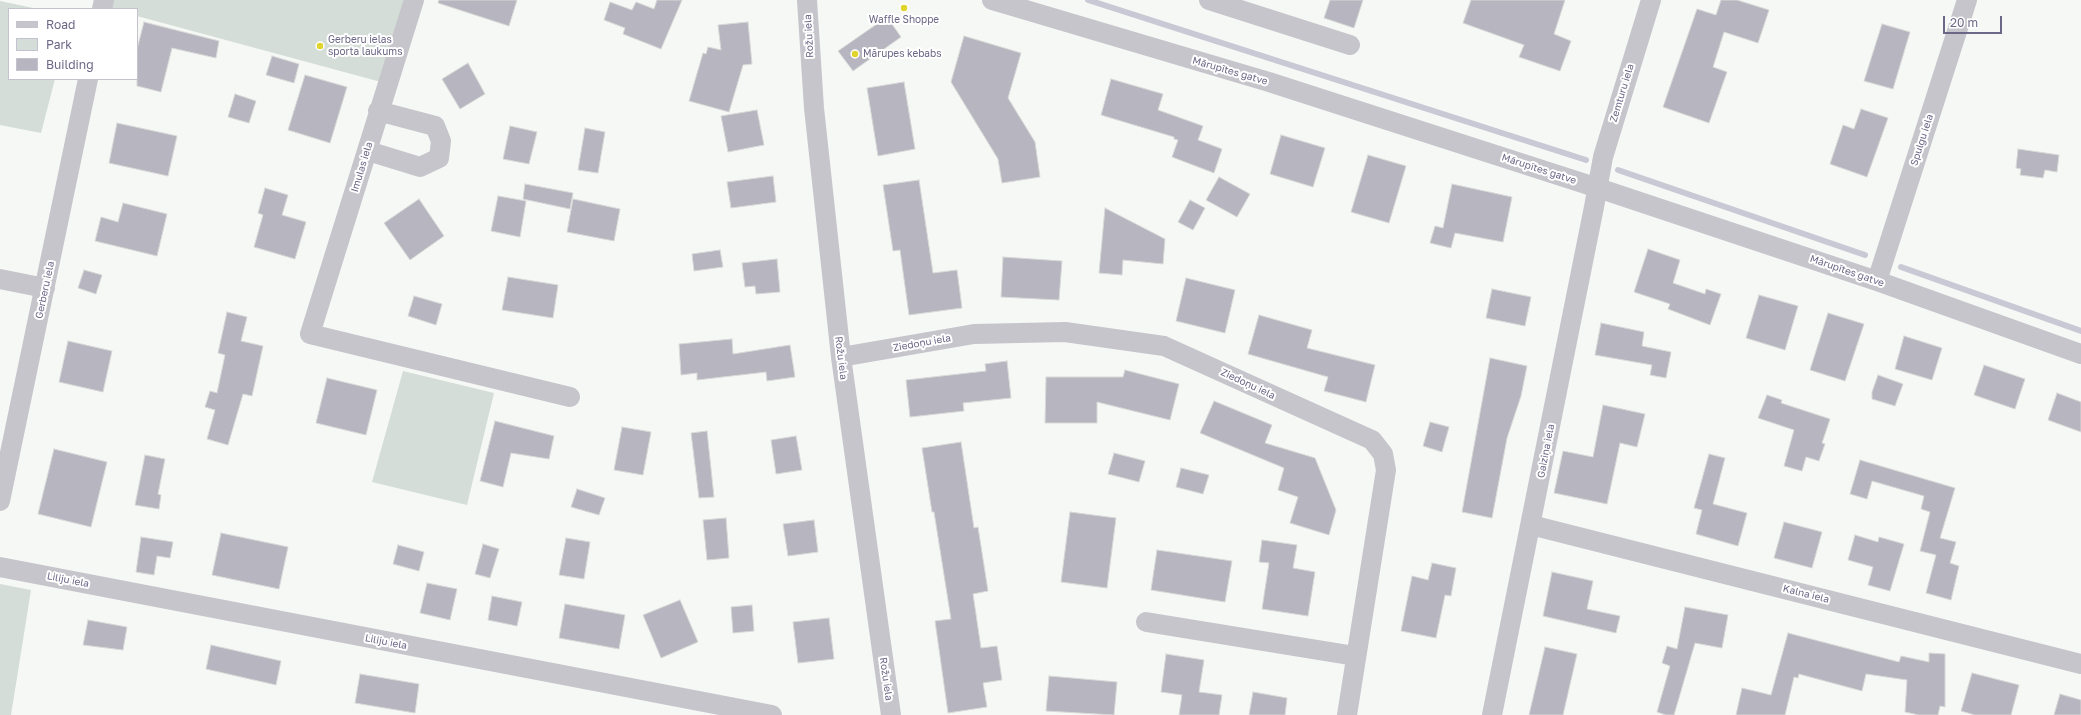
<!DOCTYPE html>
<html>
<head>
<meta charset="utf-8">
<style>
  body { margin:0 }
  #map { position:relative; width:2081px; height:715px; overflow:hidden; background:#f6f8f5; font-family:"Golos Text",sans-serif }
  canvas { display:block }
  .legend { position:absolute; left:8px; top:8px; width:130px; height:72px; box-sizing:border-box; background:#fff; border:1px solid #c4c2cf; margin:0; padding:5px 7px; list-style:none; font-size:12px; color:#6b6786 }
  .legend li { display:flex; align-items:center; gap:8px; height:20px }
  .legend b { width:20px; border:1px solid #c4c2cf }
  .scale { position:absolute; left:1943px; top:16px; width:59px; height:18px; box-sizing:border-box; border:2px solid #6b6786; border-top:0; padding-left:5px; font-size:12px; line-height:14px; white-space:nowrap; color:#6b6786; -webkit-text-stroke:3px #fff; paint-order:stroke }
</style>
</head>
<body>
<div id="map">
<canvas width="2081" height="715"></canvas>
<ul class="legend">
<li><b style="height:5px;background:#c6c5cc"></b>Road</li>
<li><b style="height:11px;background:#d4ddd7"></b>Park</li>
<li><b style="height:11px;background:#b6b5c0"></b>Building</li>
</ul>
<div class="scale">20 m</div>
</div>
<script>
const c = document.querySelector('canvas').getContext('2d');
c.lineJoin = 'round';
function fill(path, color) { c.fillStyle = color; c.fill(path, 'evenodd'); }
const shape = rows => new Path2D(rows.map(r => 'M' + r).join(''));
function strokePath(path, color, width, dash) { c.strokeStyle = color; c.lineWidth = width; c.lineCap = dash ? 'butt' : 'round'; c.setLineDash(dash || []); c.stroke(path); }
function label(font, color, halo, rows, align = 'center') {
  c.font = font + ' "Golos Text",sans-serif'; c.lineWidth = 4; c.setLineDash([]); c.textBaseline = 'middle'; c.strokeStyle = halo; c.fillStyle = color; for (const [text, x, y, turn = 0] of rows) {
    c.save(); c.translate(x, y); c.rotate((+turn || 0) * Math.PI / 180); c.textAlign = isNaN(turn) ? turn : align; if (halo) c.strokeText(text, 0, 0); c.fillText(text, 0, 0); c.restore();
  }
}
fill(shape([
  [113,0,407,0,381,82,137,16,137,9,111,8],
  [0,1,38,9,9,9,9,79,55,79,41,133,0,125],
  [403,371,494,393,467,505,372,482],
  [0,584,31,590,11,715,0,715]
]), '#d4ddd7');
strokePath(shape([
  [1088,0,1586,160],
  [1618,170,1865,255],
  [1901,267,2081,331]
]), '#c8c9d4', 6);
const building = shape([
  [439,0,517,0,509,26,438,3,439,0],
  [657,0,682,0,661,49,623,34,625,28,604,20,610,2,632,10,636,2,654,9,657,0],
  [1330,0,1363,0,1354,28,1324,18,1330,0],
  [1471,0,1565,0,1554,34,1571,41,1560,71,1519,57,1524,45,1463,23,1471,0],
  [1721,0,1737,0,1769,10,1758,43,1724,32,1713,67,1727,72,1709,123,1663,107,1697,9,1716,15,1721,0],
  [887,17,901,37,853,71,838,51,887,17],
  [144,22,219,41,216,58,172,48,161,92,137,86,137,49,144,22],
  [748,22,752,64,743,65,729,112,689,101,703,53,706,54,708,47,721,50,718,25,748,22],
  [1882,24,1910,32,1893,89,1864,81,1882,24],
  [964,36,1021,53,1008,98,1035,142,1040,177,1002,183,998,159,951,82,964,36],
  [272,56,299,64,294,83,266,75,272,56],
  [468,63,485,94,460,109,442,79,468,63],
  [305,75,347,87,330,143,288,130,305,75],
  [1111,79,1163,94,1158,110,1203,126,1198,140,1222,149,1214,173,1172,157,1178,140,1174,139,1174,137,1101,115,1111,79],
  [904,82,915,149,878,156,867,88,904,82],
  [235,94,256,101,249,123,228,117,235,94],
  [1861,109,1888,118,1867,177,1830,164,1843,125,1854,129,1861,109],
  [757,110,764,145,728,152,721,116,757,110],
  [117,123,177,136,168,176,109,163,117,123],
  [510,126,537,132,529,164,503,159,510,126],
  [585,128,605,132,598,173,578,170,585,128],
  [1281,135,1325,148,1313,187,1270,174,1281,135],
  [2018,149,2059,155,2057,172,2045,170,2043,178,2020,175,2021,169,2016,168,2018,149],
  [1368,155,1406,166,1389,223,1351,212,1368,155],
  [773,176,776,202,731,208,727,182,773,176],
  [1219,177,1250,194,1237,217,1206,200,1219,177],
  [919,180,933,273,957,270,962,308,909,315,900,250,893,251,883,185,919,180],
  [525,184,573,193,570,209,523,199,525,184],
  [1452,184,1512,197,1503,242,1455,233,1451,248,1430,243,1435,226,1443,228,1452,184],
  [265,188,288,195,282,215,306,222,295,259,254,247,263,215,258,213,265,188],
  [498,196,526,201,520,237,491,231,498,196],
  [419,199,444,236,410,260,384,223,419,199],
  [573,199,620,209,614,241,567,232,573,199],
  [1190,200,1205,208,1193,230,1178,222,1190,200],
  [123,203,167,214,157,256,95,241,101,217,118,222,123,203],
  [1105,208,1165,239,1163,264,1123,260,1122,275,1099,273,1105,208],
  [1648,249,1680,260,1673,283,1705,294,1706,289,1721,294,1710,325,1668,309,1670,304,1634,292,1648,249],
  [720,250,723,267,694,271,692,254,720,250],
  [1003,257,1062,261,1059,300,1001,297,1003,257],
  [777,259,780,292,756,294,755,286,745,287,742,263,777,259],
  [84,270,102,275,96,294,78,288,84,270],
  [508,277,558,285,553,318,502,310,508,277],
  [1186,278,1235,290,1225,333,1176,321,1186,278],
  [1492,289,1531,297,1525,326,1486,318,1492,289],
  [1759,295,1798,306,1785,350,1746,338,1759,295],
  [414,296,442,304,436,325,408,316,414,296],
  [227,312,247,317,241,341,263,346,252,396,243,394,228,445,207,439,215,410,205,407,210,391,217,393,225,355,218,353,227,312],
  [1828,313,1864,324,1845,381,1810,370,1828,313],
  [1259,315,1312,330,1307,348,1375,365,1366,402,1324,391,1328,377,1248,354,1259,315],
  [1601,323,1644,332,1642,346,1671,352,1666,378,1650,375,1652,365,1595,355,1601,323],
  [1904,336,1942,348,1932,380,1895,369,1904,336],
  [732,339,733,354,790,345,795,377,767,381,766,372,697,380,697,373,681,375,679,344,732,339],
  [68,341,112,351,103,392,59,382,68,341],
  [1490,358,1527,366,1521,396,1507,438,1492,518,1462,512,1490,358],
  [1007,361,1011,398,963,403,964,411,910,417,906,380,986,371,985,364,1007,361],
  [1984,365,2025,379,2015,409,1974,395,1984,365],
  [1125,370,1179,384,1170,420,1097,402,1097,423,1045,423,1046,377,1123,377,1125,370],
  [1878,375,1903,384,1895,406,1872,399,1872,392,1878,375],
  [327,378,377,390,366,435,316,423,327,378],
  [2057,393,2081,402,2081,432,2048,420,2057,393],
  [1767,395,1782,400,1781,403,1830,419,1822,443,1825,444,1819,461,1806,457,1802,471,1784,466,1794,430,1758,418,1767,395],
  [1214,401,1272,425,1265,443,1315,458,1336,510,1329,535,1290,523,1298,497,1278,490,1284,468,1200,433,1214,401],
  [1603,405,1645,414,1637,447,1620,443,1607,504,1554,493,1563,451,1593,457,1603,405],
  [495,421,554,436,549,459,511,453,503,487,480,481,495,421],
  [1430,422,1449,427,1442,452,1423,446,1430,422],
  [622,427,651,432,643,475,614,470,622,427],
  [707,431,714,497,699,498,691,433,707,431],
  [796,436,802,470,776,474,771,440,796,436],
  [961,442,974,528,978,527,988,591,973,594,981,648,997,646,1002,680,983,683,987,707,948,713,935,621,951,619,934,512,932,512,922,448,961,442],
  [54,449,107,462,91,527,38,514,54,449],
  [1114,453,1145,461,1139,482,1108,474,1114,453],
  [1709,454,1725,458,1713,504,1747,513,1738,546,1696,534,1702,510,1694,508,1709,454],
  [145,455,165,459,158,494,161,495,159,509,135,505,145,455],
  [1860,460,1955,488,1940,538,1956,542,1950,563,1959,566,1951,600,1926,593,1936,555,1920,551,1930,512,1921,509,1924,496,1872,481,1867,499,1850,494,1860,460],
  [1181,468,1209,475,1203,494,1176,487,1181,468],
  [577,489,605,498,599,515,571,507,577,489],
  [1070,512,1116,518,1107,588,1061,582,1070,512],
  [726,518,729,558,707,560,703,520,726,518],
  [814,520,818,552,788,556,783,524,814,520],
  [1784,522,1822,532,1812,568,1774,558,1784,522],
  [221,533,288,547,279,589,212,575,221,533],
  [1855,535,1878,542,1879,537,1904,544,1890,591,1868,585,1873,567,1848,560,1855,535],
  [141,537,173,542,170,558,157,556,154,575,136,572,141,537],
  [566,538,590,542,584,579,559,575,566,538],
  [1262,540,1297,545,1293,568,1315,572,1308,616,1262,609,1269,563,1259,562,1262,540],
  [483,544,499,549,490,578,475,574,483,544],
  [398,545,424,552,419,571,393,564,398,545],
  [1157,550,1232,561,1225,602,1151,590,1157,550],
  [1432,563,1456,568,1451,596,1445,595,1436,638,1401,631,1412,576,1428,580,1432,563],
  [1552,572,1593,581,1587,609,1620,616,1616,633,1543,616,1552,572],
  [427,583,457,589,450,620,420,613,427,583],
  [492,596,522,602,517,626,488,620,492,596],
  [680,600,698,642,661,658,643,615,680,600],
  [565,604,625,615,619,649,559,638,565,604],
  [752,605,754,631,733,633,731,607,752,605],
  [1685,607,1728,615,1722,648,1695,643,1674,715,1666,715,1657,712,1670,666,1662,663,1667,646,1677,649,1685,607],
  [829,618,834,659,798,663,793,622,829,618],
  [88,620,127,627,123,650,83,645,88,620],
  [1788,633,1899,662,1901,656,1929,662,1929,653,1945,654,1945,707,1940,706,1938,715,1919,715,1905,712,1907,680,1866,674,1862,691,1799,674,1798,678,1794,677,1785,715,1736,715,1742,688,1771,695,1788,633],
  [211,645,281,661,276,685,206,669,211,645],
  [1545,647,1577,654,1563,715,1529,715,1545,647],
  [1166,654,1204,660,1199,692,1222,695,1219,715,1179,715,1182,695,1161,692,1166,654],
  [1972,673,2019,685,2011,715,1975,715,1961,711,1972,673],
  [360,674,419,684,415,713,355,703,360,674],
  [1049,676,1117,682,1114,715,1046,711,1049,676],
  [1253,692,1287,698,1285,715,1249,715,1253,692],
  [2060,694,2081,700,2081,715,2054,715,2060,694]
]);
fill(building, '#b6b5c0');
strokePath(building, '#d8d9d7', 1);
strokePath(shape([
  [414,0,310,334,570,397],
  [807,0,814,108,841,357,891,715],
  [992,0,1269,82,1598,188,1877,281,2081,354],
  [1209,0,1350,45],
  [102,9,104,0],
  [368,151,420,167,439,158,441,141,435,126,378,111],
  [0,279,45,288],
  [1877,281,1967,0],
  [841,357,974,334,1065,332,1164,346,1372,440,1383,454,1386,470,1347,715],
  [0,501,88,79],
  [1531,525,2081,664],
  [0,567,772,715],
  [1146,622,1355,656],
  [1492,715,1594,207,1603,157,1651,0]
]), '#c6c5cc', 20);
for (const [x, y, r, color] of [
  [904,8,4,"#e1d42c"],
  [320,46,4,"#e1d42c"],
  [855,54,4,"#e1d42c"]
]) { const dot = new Path2D(); dot.arc(x, y, r, 0, 2 * Math.PI); c.fillStyle = color; c.fill(dot); strokePath(dot, '#fff', 1.5); }
label('10px', '#6b6786', '#fff', [
  ["Waffle Shoppe",904,20,"center"],
  ["Gerberu ielas",328,40],
  ["sporta laukums",328,52],
  ["Mārupes kebabs",863,54]
], 'left');
label('10px', '#6b6786', '#fff', [
  ["Rožu iela",809,36,-93],
  ["Mārupītes gatve",1230,71,16],
  ["Zemturu iela",1622,93,-73],
  ["Spulgu iela",1922,140,-72],
  ["Imulas iela",362,167,-73],
  ["Mārupītes gatve",1539,169,18],
  ["Mārupītes gatve",1847,271,19],
  ["Gerberu iela",45,290,-78],
  ["Ziedoņu iela",922,343,-10],
  ["Rožu iela",841,358,83],
  ["Ziedoņu iela",1248,384,25],
  ["Gaiziņa iela",1546,451,-79],
  ["Liliju iela",68,580,11],
  ["Kalna iela",1806,594,14],
  ["Liliju iela",386,642,11],
  ["Rožu iela",886,679,82]
]);
</script>
</body>
</html>
